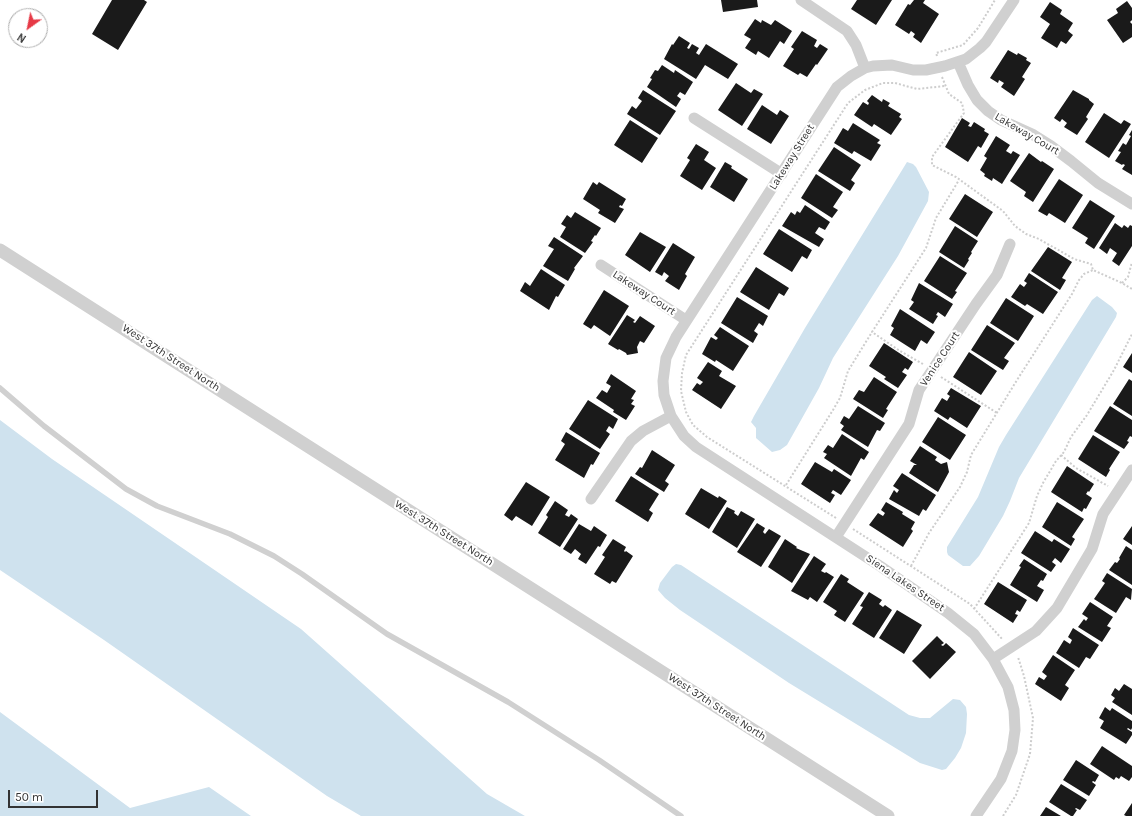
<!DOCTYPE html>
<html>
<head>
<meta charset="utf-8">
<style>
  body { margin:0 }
  #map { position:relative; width:1132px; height:816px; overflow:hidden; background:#fff; font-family:Karla,sans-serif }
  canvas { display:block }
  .north { position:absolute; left:8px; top:8px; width:40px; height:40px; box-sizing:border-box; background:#fff; border:1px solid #adadad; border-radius:50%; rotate:213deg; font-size:11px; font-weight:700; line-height:16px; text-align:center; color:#333 }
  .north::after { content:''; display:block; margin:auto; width:14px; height:18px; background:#e63946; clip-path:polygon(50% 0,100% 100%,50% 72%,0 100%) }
  .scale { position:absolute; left:8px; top:790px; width:90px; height:18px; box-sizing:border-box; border:2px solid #333; border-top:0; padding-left:5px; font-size:12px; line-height:14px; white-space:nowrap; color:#333; -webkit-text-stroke:3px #fff; paint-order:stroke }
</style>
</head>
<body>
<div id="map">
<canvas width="1132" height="816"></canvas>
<div class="north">N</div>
<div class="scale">50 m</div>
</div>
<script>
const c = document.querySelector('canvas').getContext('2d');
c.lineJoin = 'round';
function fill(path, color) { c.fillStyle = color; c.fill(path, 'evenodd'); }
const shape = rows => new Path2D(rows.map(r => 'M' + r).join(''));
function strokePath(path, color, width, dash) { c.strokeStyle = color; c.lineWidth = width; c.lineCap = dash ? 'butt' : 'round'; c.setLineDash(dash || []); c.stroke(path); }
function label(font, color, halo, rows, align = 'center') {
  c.font = font + ' Karla,sans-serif'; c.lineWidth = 4; c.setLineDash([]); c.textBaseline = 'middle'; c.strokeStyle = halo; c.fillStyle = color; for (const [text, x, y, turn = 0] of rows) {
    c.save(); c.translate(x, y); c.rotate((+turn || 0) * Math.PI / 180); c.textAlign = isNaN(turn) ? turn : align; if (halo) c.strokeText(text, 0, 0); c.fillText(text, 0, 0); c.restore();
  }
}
fill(shape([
  [907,162,913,164,916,167,929,192,928,201,898,256,833,358,819,388,787,445,780,450,772,452,756,438,756,428,751,422,754,416,805,328],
  [1097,296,1112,307,1117,313,1116,317,1019,478,1010,501,1003,516,979,556,970,566,963,566,948,555,947,552,947,547,978,497,999,447,1006,435,1092,300],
  [0,420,52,459,301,629,487,794,525,816,361,816,327,796,104,640,0,570],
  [676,564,681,565,909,715,920,718,930,718,953,699,960,700,966,707,967,714,966,733,961,748,955,758,946,769,942,770,920,763,789,683,680,610,665,598,658,590,660,583,672,567],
  [0,712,130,808,209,787,251,816,0,816]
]), '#cfe2ee');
fill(shape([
  [112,0,144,0,147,2,118,50,92,34],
  [721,0,757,0,758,7,723,12],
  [857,0,892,0,876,25,851,9],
  [914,0,925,0,923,3,939,14,921,43,913,37,915,34,911,31,909,34,895,25,908,4,910,5],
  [1127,1,1132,8,1132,20,1130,22,1132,24,1132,37,1123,43,1107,20,1118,13,1116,9],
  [1050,2,1062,10,1060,14,1073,23,1068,31,1073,35,1066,44,1061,41,1057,48,1041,38,1050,24,1040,17],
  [755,19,761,23,762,20,771,25,775,20,792,31,784,44,780,41,769,58,758,51,756,55,745,48,751,39,744,35],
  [802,31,817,40,814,46,817,48,820,44,828,49,817,65,816,64,807,77,800,73,798,75,783,66,794,49,791,47],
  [679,36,690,43,687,48,689,49,692,44,699,48,696,53,699,55,706,44,738,64,728,79,705,65,696,79,664,59,672,44,673,45],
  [1008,50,1017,55,1018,53,1027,58,1026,60,1031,63,1022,77,1025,79,1014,96,1001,87,1004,83,999,80,998,83,990,78],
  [662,65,674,73,675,70,693,82,685,95,680,92,677,96,681,99,676,107,647,87,652,79,650,78,655,70,658,71],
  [736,83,751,93,754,89,763,94,742,126,718,110],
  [643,90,676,111,660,135,627,114,632,106,636,109,642,101,638,98],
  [1073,90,1089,99,1089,100,1094,104,1086,117,1088,119,1077,135,1064,127,1067,123,1062,119,1060,122,1054,118],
  [872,95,882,102,883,99,890,103,888,106,901,114,899,117,902,119,891,135,874,124,872,127,854,115,863,102,868,105,869,103,867,101],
  [762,105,777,115,780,110,789,116,771,144,747,129],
  [1104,113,1121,124,1124,120,1131,124,1109,158,1085,142],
  [962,118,970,123,968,126,971,127,974,122,985,129,984,131,989,134,981,148,978,146,968,162,945,147],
  [630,120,658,138,642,163,614,145],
  [853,123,880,140,877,143,881,145,871,161,854,151,852,154,834,143,843,128,848,131],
  [1132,130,1132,175,1122,169,1125,165,1123,164,1122,165,1115,161,1121,152,1118,151,1123,143,1126,145,1131,136,1129,135],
  [996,136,1010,145,1006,151,1011,154,1013,151,1020,155,1002,184,993,178,992,181,984,176,985,174,980,170,987,158,984,156],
  [696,144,709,152,704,160,716,168,702,190,680,176,690,160,687,158],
  [834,147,861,165,851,180,855,183,850,191,818,171],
  [1029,153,1041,162,1042,161,1054,169,1033,202,1024,196,1026,192,1010,181],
  [725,162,732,166,731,168,748,179,734,202,710,187],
  [816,174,843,192,833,207,838,210,832,218,801,198],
  [1059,179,1083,195,1065,223,1049,213,1047,216,1038,211],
  [593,182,597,185,599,182,626,199,622,206,620,205,619,207,624,209,615,223,598,213,600,210,583,199],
  [965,194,993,212,977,237,949,219],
  [1090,200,1115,216,1094,249,1085,243,1088,238,1072,228],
  [805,205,830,222,825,230,819,227,815,233,824,239,819,247,782,226,791,212,795,215,797,211,800,213],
  [575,212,601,228,596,236,595,235,591,241,593,242,585,253,560,237,566,227,561,224,567,215,571,218],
  [1115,223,1122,228,1124,225,1128,228,1130,225,1132,226,1132,246,1119,266,1112,261,1117,253,1110,248,1107,254,1099,248],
  [955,226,978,241,971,252,972,253,968,259,969,260,964,268,939,252],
  [779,229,812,250,807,259,802,256,792,272,763,254],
  [640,232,666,247,650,272,625,255],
  [554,237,583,256,574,268,575,269,568,281,543,266,554,249,548,246],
  [673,243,695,257,685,274,687,276,679,290,665,281,669,276,664,272,662,276,655,272],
  [1048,247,1072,262,1062,278,1066,280,1060,290,1031,271],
  [940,256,967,273,955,291,957,292,952,299,924,281],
  [756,267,789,288,784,296,779,293,769,310,740,292],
  [541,269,565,285,558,297,556,296,549,310,520,291,525,282,530,286],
  [1029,273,1058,292,1043,314,1027,304,1025,306,1011,297,1020,284,1024,287,1027,283,1024,281],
  [919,283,953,304,945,317,938,312,936,315,938,316,933,324,909,309,914,302,911,300],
  [604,290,629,306,610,336,594,325,591,329,583,324],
  [737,297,768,316,763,326,759,323,754,331,758,334,753,343,721,323],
  [1006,298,1034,316,1018,341,990,323],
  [900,309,935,332,927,344,921,340,915,351,890,335,894,328,891,326],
  [627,315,635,320,633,322,635,323,640,316,655,326,644,343,640,341,637,347,638,353,627,355,626,353,619,349,618,350,608,344],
  [987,325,1015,343,1004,358,1009,361,1003,370,971,350],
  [720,327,749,346,733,371,716,360,715,362,702,354,711,337,716,340,718,338,714,335],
  [884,343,913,362,908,370,905,368,902,372,907,375,898,388,884,379,886,377,869,366],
  [969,352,997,371,981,395,953,377],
  [1132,353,1132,373,1123,367],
  [708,362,722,371,719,376,736,386,721,409,692,390,697,383,700,385,703,382,697,378],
  [611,374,636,391,631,399,634,400,631,404,635,406,626,420,613,412,614,410,596,398,602,390,607,393,611,386,606,383],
  [874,377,897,392,886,409,888,410,883,418,853,399,859,390,864,392],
  [1129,379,1132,381,1132,416,1113,404],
  [951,388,981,406,967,428,950,417,948,420,934,411,942,398,947,401,950,396,947,394],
  [588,400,618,419,613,429,609,426,606,431,610,434,600,449,569,429],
  [858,406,885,423,880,431,877,430,868,447,841,430,844,426,840,423,844,416,849,419],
  [1110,406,1132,420,1132,437,1130,436,1127,441,1129,442,1124,449,1094,431],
  [938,417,966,435,950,460,922,442],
  [566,432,600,453,593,465,591,464,584,478,555,460,565,444,561,441],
  [842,434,869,452,864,460,861,458,851,476,824,458,827,454,823,452,828,445,833,448],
  [1093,435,1120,452,1109,469,1110,470,1106,477,1078,459],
  [920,446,937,457,935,460,941,464,947,462,949,472,938,492,909,473,914,465,917,465,910,461],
  [652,450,675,465,665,481,669,484,664,492,635,474,640,467,642,468],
  [815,462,832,472,834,469,851,480,841,495,833,490,831,493,835,495,830,503,801,484],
  [1067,466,1094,484,1089,492,1088,491,1086,494,1092,498,1086,509,1084,508,1082,512,1051,492],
  [902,473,936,495,926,511,923,509,919,516,889,499,894,490,897,493,899,490,893,486],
  [631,476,659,494,649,510,653,513,648,522,615,501],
  [526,482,550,497,532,526,516,516,512,521,504,515],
  [701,488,718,498,719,496,727,501,709,529,685,514],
  [555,501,568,510,565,515,569,517,571,514,578,519,560,547,538,533,548,517,546,515],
  [886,502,903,512,902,514,915,522,911,529,913,531,903,547,869,525,878,513,883,516,885,513,881,510],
  [1057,502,1084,519,1072,537,1075,539,1071,546,1042,527],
  [727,507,735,511,734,513,738,516,741,511,755,519,737,548,712,532],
  [757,523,765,528,763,532,765,534,769,529,781,536,761,567,737,552],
  [579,524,591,531,594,526,607,535,600,547,598,546,586,564,578,559,581,554,575,549,571,554,563,549],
  [1132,526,1132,545,1123,539],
  [1035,531,1052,542,1054,539,1070,549,1061,563,1055,558,1052,562,1056,565,1051,572,1021,553],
  [613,539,626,547,624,551,625,552,626,551,633,556,616,583,612,581,610,584,594,574,605,557,602,555],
  [785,539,797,547,796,548,810,554,792,583,768,567],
  [1126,546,1132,550,1132,585,1109,570,1115,562,1117,563,1120,559,1119,558],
  [814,556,826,564,821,571,825,573,826,572,834,577,817,602,810,597,808,600,791,591],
  [1024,559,1047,574,1043,581,1041,580,1037,586,1044,590,1037,602,1010,585,1021,567,1019,566],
  [1107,573,1132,589,1131,600,1126,597,1116,613,1094,599,1105,583,1102,581],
  [841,574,849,579,847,582,864,593,845,622,834,615,837,611,823,602],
  [998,582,1027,600,1020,612,1017,610,1015,614,1018,615,1013,623,984,604],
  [869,592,882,600,879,604,883,607,885,605,892,610,874,638,852,624,863,607,860,606],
  [1090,602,1113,617,1107,626,1111,628,1102,642,1078,627,1084,619,1086,621,1088,618,1082,614],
  [897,610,922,625,904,654,879,638],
  [1073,628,1099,645,1090,659,1086,657,1079,668,1056,653,1064,640,1070,644,1072,640,1068,637],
  [937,636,944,643,941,645,943,646,946,643,956,652,930,679,912,661],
  [1053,655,1075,670,1065,685,1069,688,1061,701,1035,684,1039,677,1044,680,1047,676,1042,672],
  [1124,684,1132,689,1132,715,1112,702,1115,698,1111,695,1115,688,1119,691],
  [1105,707,1110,711,1112,708,1132,721,1132,728,1131,730,1128,728,1127,729,1132,732,1132,735,1126,744,1100,728,1104,721,1099,718],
  [1102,746,1132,766,1132,777,1129,781,1121,776,1119,779,1116,777,1114,780,1090,764],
  [1076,760,1099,775,1095,782,1093,781,1092,782,1096,785,1089,796,1063,780],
  [1061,784,1087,800,1080,810,1076,808,1075,809,1077,810,1073,816,1071,816,1049,802],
  [1132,803,1132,816,1126,816,1124,815],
  [1046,807,1061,816,1040,816]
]), '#1a1a1a');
strokePath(shape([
  [937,56,936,53,963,45,978,28,995,0],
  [942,77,949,94,962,103,964,113,932,157,932,165,956,177,1003,211,1015,226,1026,234,1039,239,1074,259,1091,264,1093,270,1122,283,1132,289],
  [1122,283,1128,277,1132,262],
  [923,364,900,351,872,332,926,248,936,218,959,180],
  [941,377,997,413],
  [1061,455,1076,468,1108,486],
  [786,485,833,410,840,398,848,371,872,332],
  [836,518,707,437,693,425,686,412,681,391,682,373,686,355,848,103,865,90,883,83,895,83,917,89,945,86],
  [853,529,970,604,1003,640],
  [911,566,929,533,960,487,967,472,971,455,1017,380,1072,294,1079,280,1084,274,1093,270],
  [974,609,1029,523,1037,496,1043,483,1056,461,1064,452,1071,437,1087,415,1114,370,1132,334],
  [1003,816,1016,795,1030,754,1033,718,1024,676,1018,657]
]), '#cdcdcd', 2, [2, 2]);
strokePath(shape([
  [0,388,44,426,126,489,157,506,230,534,274,556,302,574,387,634,508,702,599,760,681,816]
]), '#d0d0d0', 5.5);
strokePath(shape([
  [801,0,847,31,856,45,865,68],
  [958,62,968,85,977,100,988,111,1001,120,1032,134,1051,146,1071,161,1098,183,1132,204],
  [694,118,782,174],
  [601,265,686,320],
  [591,499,631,441,643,431,671,416],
  [836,537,909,424,919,390,976,304,997,275,1010,244],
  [993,659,1036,631,1057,608,1092,549,1103,514,1132,470],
  [976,816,1001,779,1012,751,1015,730,1014,710,1008,687,993,659,974,634,948,613,880,566,696,447,684,436,671,416,664,395,663,381,666,358,676,337,837,87,851,76,865,68,873,66,892,65,913,70,926,70,945,66,966,59,980,48,986,42,1014,0]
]), '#d0d0d0', 11);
strokePath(shape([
  [0,250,888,816]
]), '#d0d0d0', 13);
label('11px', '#333', '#fff', [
  ["Lakeway Court",1027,134,30],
  ["Lakeway Street",792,157,-58],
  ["Lakeway Court",644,293,33],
  ["West 37th Street North",171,358,33],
  ["Venice Court",940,359,-57],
  ["West 37th Street North",444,533,32],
  ["Siena Lakes Street",905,583,34],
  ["West 37th Street North",717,707,33]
]);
</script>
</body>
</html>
